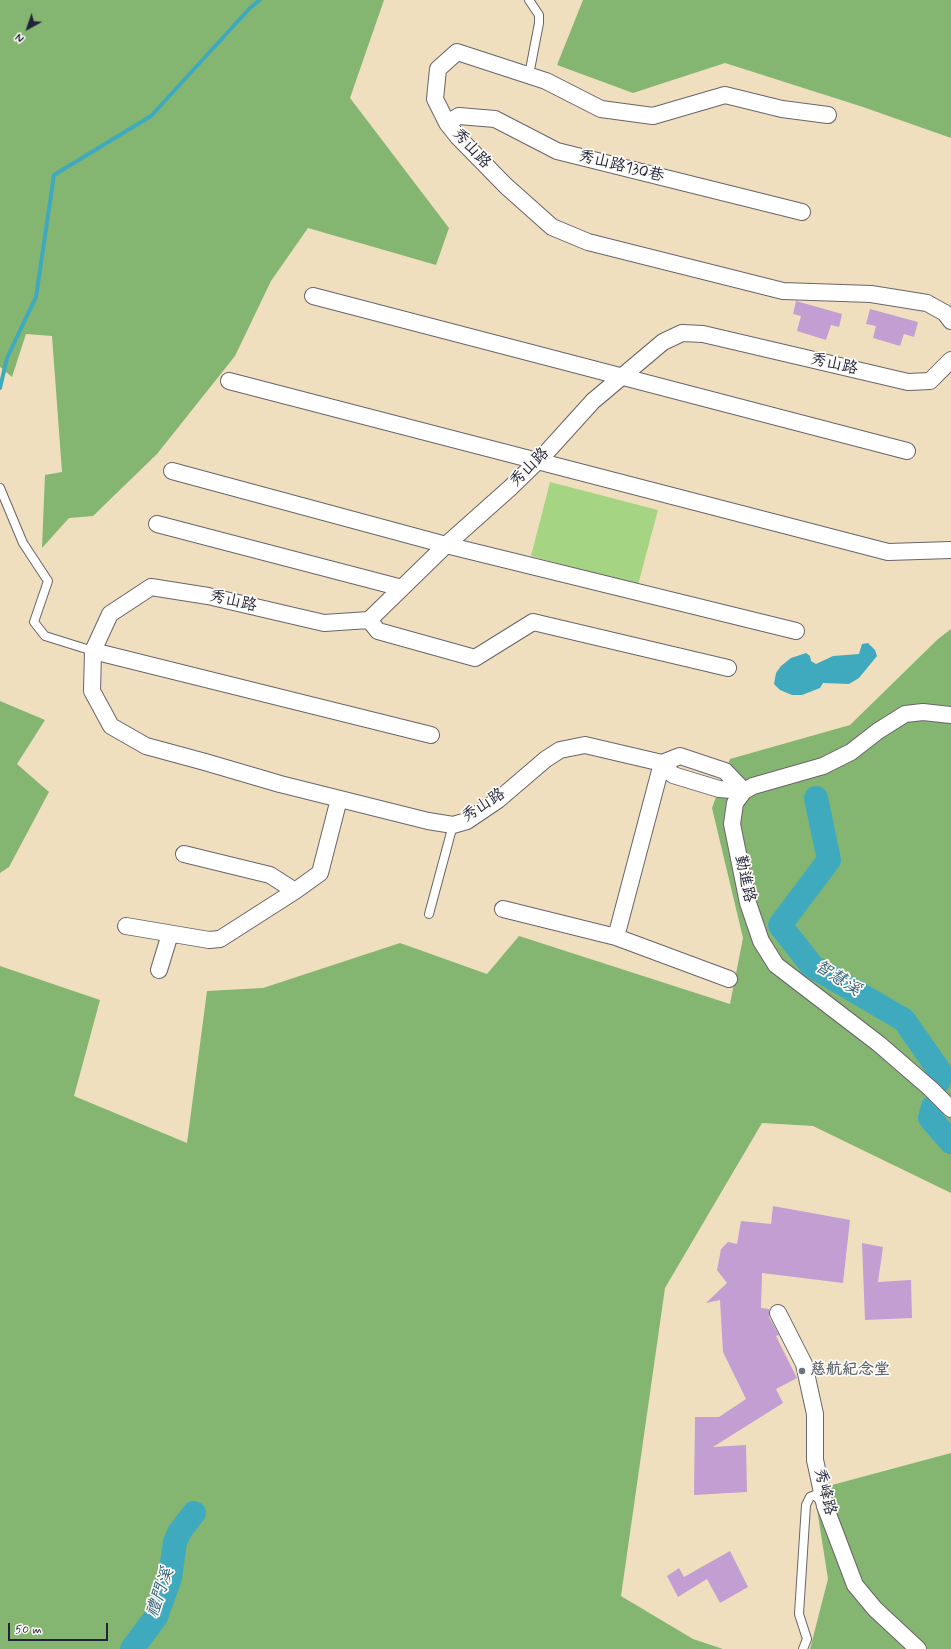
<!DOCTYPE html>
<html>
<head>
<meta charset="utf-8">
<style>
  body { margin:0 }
  #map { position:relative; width:951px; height:1649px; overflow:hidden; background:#f0dfbf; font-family:Mynerve,sans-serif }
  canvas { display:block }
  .north { position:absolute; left:8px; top:8px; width:40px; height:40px; -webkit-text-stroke:3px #fdfcf7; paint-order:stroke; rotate:220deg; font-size:11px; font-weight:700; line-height:16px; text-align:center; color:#22223b }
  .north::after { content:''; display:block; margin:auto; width:14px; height:18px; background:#22223b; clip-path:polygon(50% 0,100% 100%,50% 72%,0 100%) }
  .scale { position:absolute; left:8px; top:1623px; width:100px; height:18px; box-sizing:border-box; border:2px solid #22223b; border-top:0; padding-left:5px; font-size:12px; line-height:14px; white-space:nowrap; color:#22223b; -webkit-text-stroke:3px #fdfcf7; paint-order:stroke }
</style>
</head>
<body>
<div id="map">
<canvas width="951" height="1649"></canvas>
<div class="north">N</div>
<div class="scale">50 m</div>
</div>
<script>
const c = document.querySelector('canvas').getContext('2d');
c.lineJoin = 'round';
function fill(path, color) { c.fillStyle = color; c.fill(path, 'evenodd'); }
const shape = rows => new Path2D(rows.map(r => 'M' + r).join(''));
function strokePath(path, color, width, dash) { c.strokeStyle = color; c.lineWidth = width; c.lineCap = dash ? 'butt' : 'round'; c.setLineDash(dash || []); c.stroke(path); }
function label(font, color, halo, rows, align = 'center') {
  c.font = font + ' Mynerve,"LXGW WenKai TC",sans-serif'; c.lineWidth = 3.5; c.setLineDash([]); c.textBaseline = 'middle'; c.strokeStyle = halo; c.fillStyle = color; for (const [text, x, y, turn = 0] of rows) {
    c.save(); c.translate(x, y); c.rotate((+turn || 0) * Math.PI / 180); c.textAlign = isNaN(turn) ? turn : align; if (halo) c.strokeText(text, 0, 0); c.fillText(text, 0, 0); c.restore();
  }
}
fill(shape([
  [550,482,658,510,638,585,531,556]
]), '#a5d583');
fill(shape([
  [0,0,384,0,350,98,449,228,436,265,308,228,271,281,235,356,157,454,93,516,69,518,42,548,45,475,62,472,52,336,26,334,12,377,0,367],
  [583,0,951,0,951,138,863,107,725,63,633,93,557,65],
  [951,629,951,1193,813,1126,762,1123,665,1288,621,1596,693,1639,723,1649,0,1649,0,966,100,1000,74,1096,187,1143,207,991,263,988,400,943,487,974,519,936,730,1004,743,938,712,808,730,759,850,725,938,639],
  [0,701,45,720,17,764,49,792,9,867,0,873],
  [951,1453,951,1649,810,1649,828,1579,817,1509,832,1485]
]), '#84b671');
fill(shape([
  [868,643,875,650,877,656,859,678,849,684,823,683,820,688,802,695,792,695,780,690,774,684,776,673,781,666,791,658,806,653,810,656,811,661,816,664,833,656,859,654,862,644]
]), '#3faabe');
strokePath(shape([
  [0,388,7,358,36,297,54,175,151,116,250,8,260,0]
]), '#3faabe', 4);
strokePath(shape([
  [816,798,829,860,780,925,812,966,904,1020,941,1073,939,1081],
  [933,1107,930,1118,951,1142],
  [132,1649,156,1617,170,1578,175,1542,180,1531,194,1513]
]), '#3faabe', 24);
fill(shape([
  [796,301,842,314,839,327,831,325,826,340,797,331,801,316,793,314],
  [870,309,918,322,914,337,904,334,900,346,873,338,876,326,866,324],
  [773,1206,850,1220,843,1283,762,1273,761,1308,769,1309,769,1317,779,1335,776,1336,797,1378,776,1389,783,1403,713,1447,746,1445,747,1492,694,1495,695,1417,719,1417,746,1399,723,1352,720,1300,706,1303,727,1283,717,1270,721,1249,728,1242,737,1244,741,1221,771,1224],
  [862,1243,883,1247,878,1282,911,1280,912,1318,865,1320],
  [730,1551,748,1587,720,1603,707,1579,678,1597,667,1576,679,1568,684,1577]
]), '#c29ed2');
const lane = shape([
  [529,75,539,23,539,15,529,0],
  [0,488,23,543,48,581,34,622,45,636,93,651],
  [429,914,453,825],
  [803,1649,807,1639,799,1614,806,1505,810,1497,815,1495,822,1503]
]);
const street = shape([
  [828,115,782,109,725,95,653,116,601,109,546,81,457,52,438,69,435,99,447,123,458,137,506,186,552,227,588,242,783,291,871,294,927,303,945,313,951,321],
  [447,123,459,116,495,119,557,151,802,212],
  [313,296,907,451],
  [229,381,888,552,951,550],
  [172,471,446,545,796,631],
  [157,524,402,588],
  [369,620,378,631,475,658,533,622,728,668],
  [93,651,431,735],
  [951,715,923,712,905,714,878,731,851,752,823,766,753,786,744,791,735,803,732,824,748,903,761,941,776,965,879,1044,931,1089,951,1109],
  [662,763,673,775,719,789,744,791],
  [744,791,725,771,680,756,662,763,585,745,560,750,546,759,498,800,467,821,453,825,428,821,280,784,205,762,146,746,111,726,92,691,93,651,110,614,151,587,208,596,324,623,369,620,446,545,510,488,545,454,593,401,663,342,682,333,703,334,908,382,930,381,951,360],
  [184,854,270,875,295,891],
  [503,909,616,937,729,979],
  [126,926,209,940,220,939,295,891,320,873,339,799],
  [616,937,662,763],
  [159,970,170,934],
  [778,1313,804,1364,815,1414,815,1460,825,1506,855,1585,875,1609,918,1649]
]);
strokePath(lane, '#6a6469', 10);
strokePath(street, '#6a6469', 18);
strokePath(lane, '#fff', 8);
strokePath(street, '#fff', 16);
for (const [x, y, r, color] of [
  [802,1371,4,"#6b7280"]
]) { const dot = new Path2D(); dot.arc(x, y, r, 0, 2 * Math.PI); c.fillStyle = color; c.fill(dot); strokePath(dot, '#fdfcf7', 1.5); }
label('16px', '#22223b', '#fdfcf7', [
  ["秀山路",471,149,47],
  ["秀山路130巷",621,167,14],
  ["秀山路",834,365,13],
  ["秀山路",530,468,-45],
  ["秀山路",233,602,13],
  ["秀山路",484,806,-33],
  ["勤進路",744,879,78],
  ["秀峰路",824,1492,76]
]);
label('bold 16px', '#5b616d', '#fdfcf7', [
  ["慈航紀念堂",810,1371]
], 'left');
label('italic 17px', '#2f5f76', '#fdfcf7', [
  ["智慧溪",837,979,33],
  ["禮門溪",161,1593,-71]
]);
</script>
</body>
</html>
